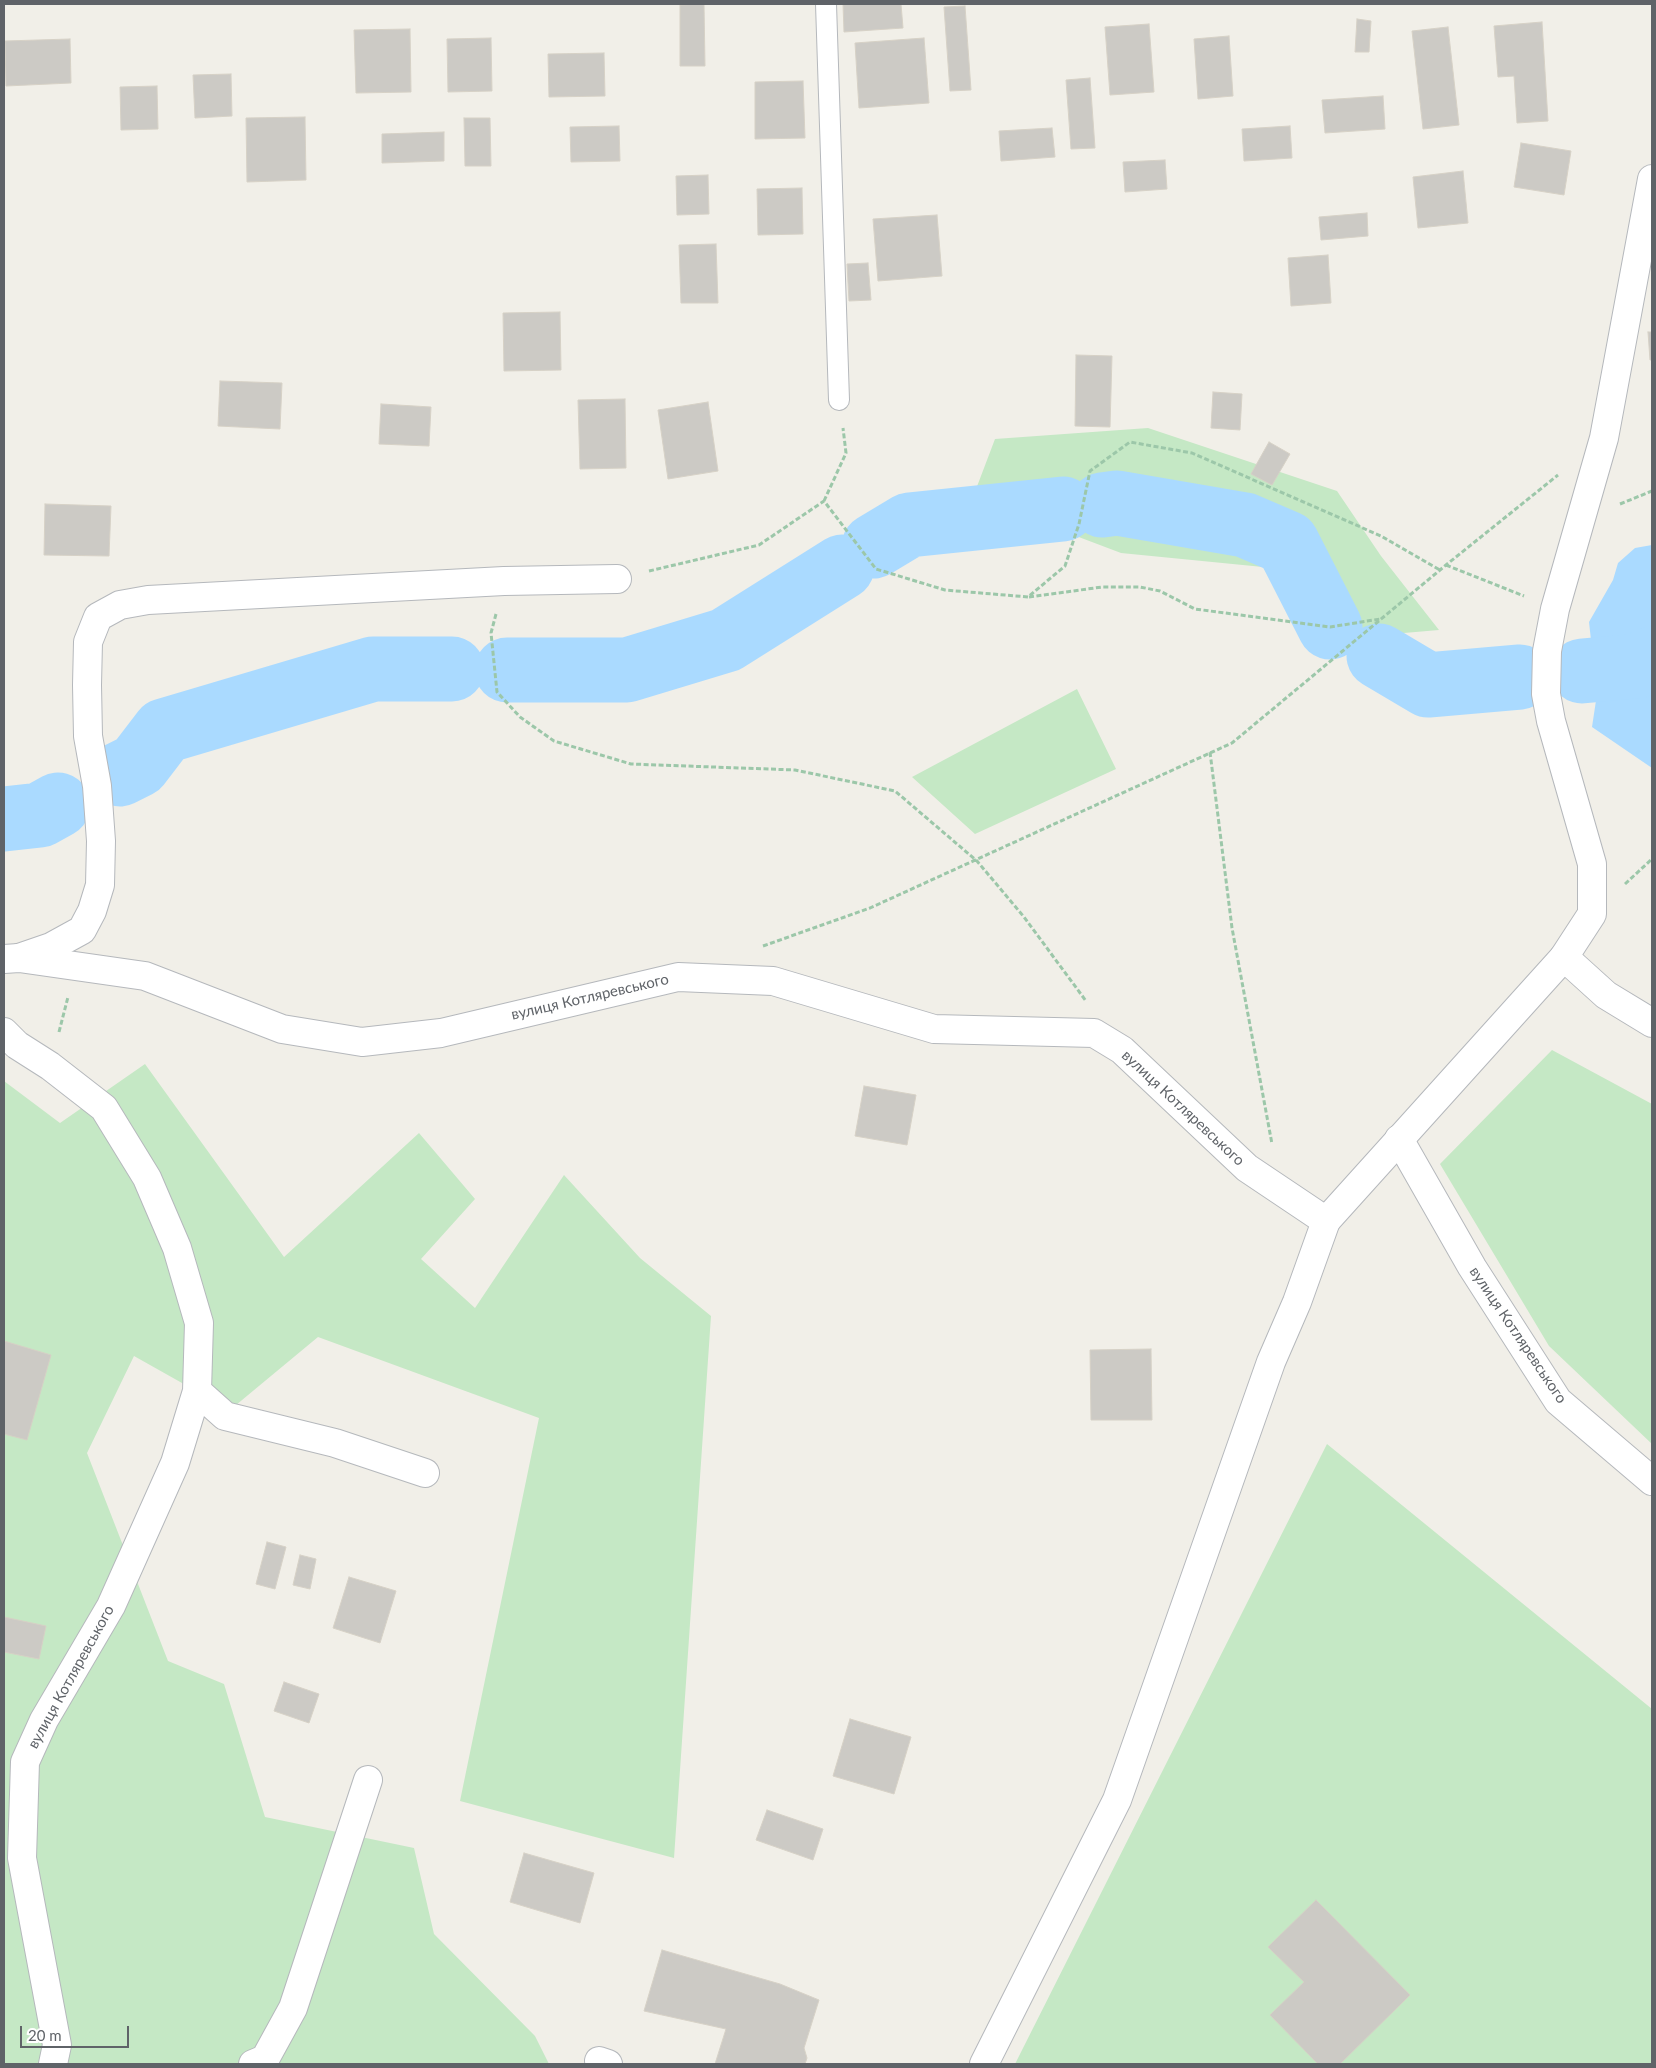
<!DOCTYPE html>
<html>
<head>
<meta charset="utf-8">
<style>
  body { margin:0 }
  #map { position:relative; width:1656px; height:2068px; overflow:hidden; background:#f1efe8; font-family:Lato,sans-serif }
  canvas { display:block }
  .frame { position:absolute; inset:0; border:5px solid #5f6368; pointer-events:none }
  .scale { position:absolute; left:20px; top:2026px; width:109px; height:22px; box-sizing:border-box; border:2px solid #5f6368; border-top:0; padding-left:6px; font-size:15px; line-height:18px; white-space:nowrap; color:#5f6368; -webkit-text-stroke:4px #fff; paint-order:stroke }
</style>
</head>
<body>
<div id="map">
<canvas width="1656" height="2068"></canvas>
<div class="frame"></div>
<div class="scale">20 m</div>
</div>
<script>
const c = document.querySelector('canvas').getContext('2d');
c.lineJoin = 'round';
function fill(path, color) { c.fillStyle = color; c.fill(path, 'evenodd'); }
const shape = rows => new Path2D(rows.map(r => 'M' + r).join(''));
function strokePath(path, color, width, dash) { c.strokeStyle = color; c.lineWidth = width; c.lineCap = dash ? 'butt' : 'round'; c.setLineDash(dash || []); c.stroke(path); }
function label(font, color, halo, rows, align = 'center') {
  c.font = font + ' Lato,sans-serif'; c.lineWidth = 4; c.setLineDash([]); c.textBaseline = 'middle'; c.strokeStyle = halo; c.fillStyle = color; for (const [text, x, y, turn = 0] of rows) {
    c.save(); c.translate(x, y); c.rotate((+turn || 0) * Math.PI / 180); c.textAlign = isNaN(turn) ? turn : align; if (halo) c.strokeText(text, 0, 0); c.fillText(text, 0, 0); c.restore();
  }
}
fill(shape([
  [1148,428,1337,491,1381,556,1439,630,1310,641,1263,567,1121,553,973,497,995,439],
  [1077,689,1116,769,975,834,912,777],
  [1552,1050,1652,1104,1652,1444,1549,1346,1440,1164],
  [145,1064,284,1257,419,1133,475,1199,421,1259,475,1308,564,1175,640,1258,711,1316,674,1858,460,1801,539,1418,318,1337,230,1410,134,1356,87,1453,168,1661,224,1684,265,1817,414,1848,434,1934,535,2036,549,2064,94,2064,91,2063,4,2064,4,1081,60,1123],
  [1327,1444,1652,1709,1652,2064,1015,2064]
]), '#c5e8c5');
fill(shape([
  [1652,545,1652,768,1592,727,1597,694,1589,622,1613,580,1618,563,1635,548]
]), '#aadaff');
strokePath(shape([
  [1102,505,1117,503,1245,525,1287,543,1330,627],
  [874,546,909,525,1063,509],
  [1379,656,1428,685,1520,677],
  [507,670,627,670,726,640,842,567],
  [1582,671,1637,666,1652,659],
  [120,774,138,765,164,731,373,669,452,669],
  [4,819,40,815,58,805]
]), '#aadaff', 65);
const building = shape([
  [704,4,705,66,680,66,680,5,704,4],
  [843,4,901,4,903,28,844,32,843,4],
  [965,6,971,90,950,91,944,7,965,6],
  [1357,19,1371,21,1369,52,1355,52,1357,19],
  [1542,22,1548,121,1517,123,1514,76,1498,77,1494,26,1542,22],
  [1149,24,1154,92,1110,95,1105,27,1149,24],
  [1448,27,1459,125,1423,129,1412,31,1448,27],
  [410,29,411,92,356,93,354,30,410,29],
  [1229,36,1233,96,1198,99,1194,39,1229,36],
  [491,38,492,91,448,92,447,39,491,38],
  [924,38,929,103,859,108,855,43,924,38],
  [70,39,71,83,6,86,5,41,70,39],
  [604,53,605,96,549,97,548,54,604,53],
  [231,74,232,116,195,118,193,75,231,74],
  [1090,78,1095,148,1071,149,1066,80,1090,78],
  [803,81,805,138,755,139,755,82,803,81],
  [157,86,158,129,121,130,120,87,157,86],
  [1383,96,1385,129,1325,133,1322,100,1383,96],
  [305,117,306,180,247,182,246,118,305,117],
  [464,118,490,118,491,166,465,166,464,118],
  [619,126,620,161,571,162,570,127,619,126],
  [1290,126,1292,158,1244,161,1242,129,1290,126],
  [1052,128,1055,157,1001,161,999,131,1052,128],
  [444,132,444,161,382,163,382,134,444,132],
  [1521,143,1571,151,1564,195,1514,187,1521,143],
  [1165,160,1167,189,1125,192,1123,162,1165,160],
  [1463,171,1468,223,1418,228,1413,177,1463,171],
  [708,175,709,214,677,215,676,176,708,175],
  [802,188,803,234,758,235,757,189,802,188],
  [1367,213,1368,236,1321,240,1319,217,1367,213],
  [937,215,942,276,878,281,873,219,937,215],
  [716,244,718,303,681,303,679,245,716,244],
  [1328,255,1331,303,1291,306,1288,258,1328,255],
  [868,263,871,300,849,301,847,264,868,263],
  [560,312,561,370,504,371,503,313,560,312],
  [1648,332,1652,332,1652,360,1650,360,1648,332],
  [1076,355,1112,356,1110,427,1075,426,1076,355],
  [220,381,282,383,280,429,218,426,220,381],
  [1213,392,1242,394,1240,430,1211,428,1213,392],
  [625,399,626,468,580,469,578,400,625,399],
  [708,402,718,471,668,479,658,410,708,402],
  [381,404,431,407,429,446,379,444,381,404],
  [1269,442,1290,454,1272,485,1251,474,1269,442],
  [45,504,111,506,109,556,44,555,45,504],
  [864,1086,916,1095,907,1145,855,1136,864,1086],
  [4,1341,51,1355,27,1440,4,1434,4,1341],
  [1151,1349,1152,1420,1091,1420,1090,1350,1151,1349],
  [267,1542,286,1547,275,1589,256,1584,267,1542],
  [300,1555,316,1559,310,1589,293,1585,300,1555],
  [349,1577,396,1591,380,1643,333,1628,349,1577],
  [4,1617,46,1626,39,1659,4,1652,4,1617],
  [284,1682,319,1694,309,1723,274,1711,284,1682],
  [850,1719,911,1737,894,1794,833,1776,850,1719],
  [767,1810,823,1829,813,1860,756,1840,767,1810],
  [524,1853,594,1873,580,1923,510,1902,524,1853],
  [1316,1900,1410,1995,1340,2064,1318,2064,1270,2015,1304,1982,1268,1947,1316,1900],
  [662,1950,780,1984,819,2000,804,2048,807,2058,805,2064,715,2064,726,2029,644,2011,662,1950]
]);
fill(building, '#cccac5');
strokePath(building, '#d6d1c6', 1);
const service = shape([
  [826,4,839,400]
]);
const minor = shape([
  [1652,179,1604,438,1555,609,1547,651,1546,694,1551,721,1592,864,1592,914,1564,957,1606,995,1652,1023],
  [19,958,51,947,82,930,92,911,100,885,101,841,97,786,88,736,87,685,88,642,98,617,120,605,148,600,504,581,617,579],
  [4,1032,17,1045,50,1066,104,1108,147,1178,177,1248,199,1323,197,1391,175,1463,111,1606,44,1720,25,1762,22,1858,57,2045,53,2064],
  [1399,1139,1472,1267,1558,1401,1652,1481],
  [197,1391,225,1416,335,1443,425,1473],
  [599,2061,608,2064],
  [253,2064,265,2059,293,2008,368,1780],
  [984,2064,1117,1800,1271,1362,1297,1302,1326,1221]
]);
const tertiary = shape([
  [4,959,19,958,145,976,282,1029,362,1042,441,1033,678,977,773,981,934,1029,1094,1033,1122,1050,1247,1168,1326,1221,1564,957]
]);
strokePath(service, '#b5b8bc', 22);
strokePath(minor, '#b5b8bc', 30);
strokePath(tertiary, '#b5b8bc', 30);
strokePath(shape([
  [824,501,846,453,843,428],
  [1620,504,1652,491],
  [1446,565,1524,596],
  [649,571,759,545,824,501,876,569,945,590,1028,597,1065,566,1079,524,1090,471,1130,442,1192,453,1381,536,1440,570],
  [1029,597,1102,587,1140,587,1160,591,1195,609,1330,627,1380,619],
  [496,614,491,633,497,692,520,717,554,741,631,764,795,770,895,791,977,861,1024,917,1086,1001],
  [1210,752,1232,928,1272,1144],
  [1625,884,1652,859],
  [763,946,870,908,1232,743,1446,565,1558,475],
  [59,1032,68,997]
]), '#9cc7a9', 3, [5, 2.5]);
strokePath(service, '#fff', 20);
strokePath(minor, '#fff', 28);
strokePath(tertiary, '#fff', 28);
label('15px', '#5f6368', '#fff', [
  ["вулиця Котляревського",590,997,-13],
  ["вулиця Котляревського",1183,1108,43],
  ["вулиця Котляревського",1518,1335,56],
  ["вулиця Котляревського",71,1677,-61]
]);
</script>
</body>
</html>
